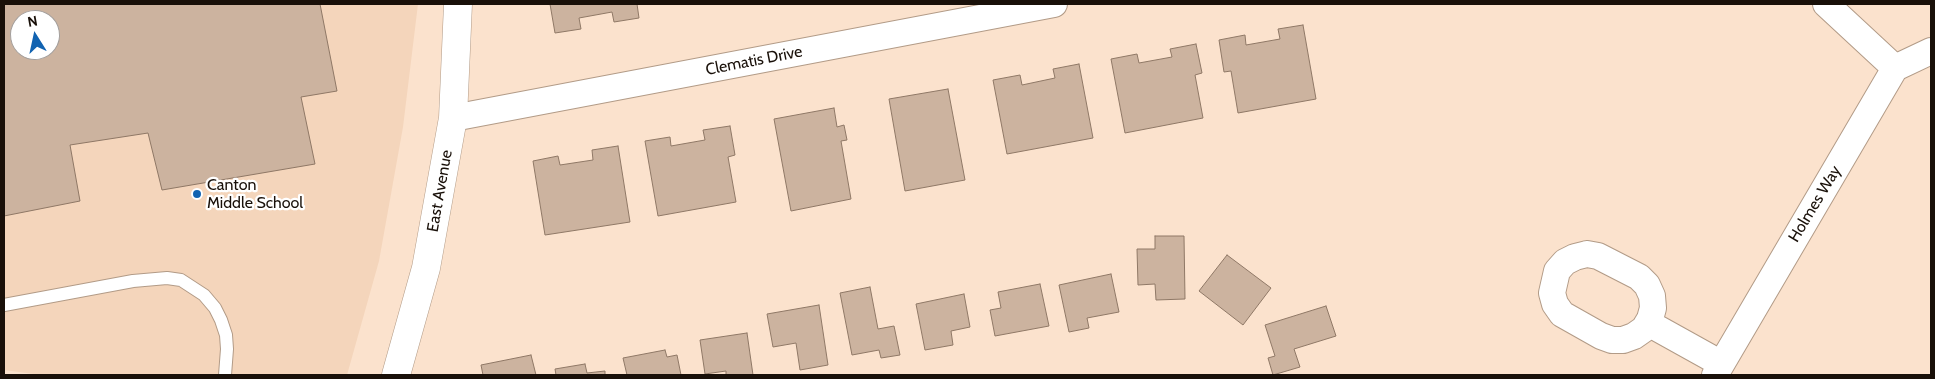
<!DOCTYPE html>
<html>
<head>
<meta charset="utf-8">
<style>
  body { margin:0 }
  #map { position:relative; width:1935px; height:379px; overflow:hidden; background:#fbe2cd; font-family:Cabin,sans-serif }
  canvas { display:block }
  .frame { position:absolute; inset:0; border:5px solid #191009; pointer-events:none }
  .north { position:absolute; left:10px; top:10px; width:50px; height:50px; box-sizing:border-box; background:#fff; border:1px solid #a39f9d; border-radius:50%; rotate:350deg; font-size:14px; font-weight:700; line-height:20px; text-align:center; color:#191009 }
  .north::after { content:''; display:block; margin:auto; width:18px; height:22px; background:#1263b1; clip-path:polygon(50% 0,100% 100%,50% 72%,0 100%) }
</style>
</head>
<body>
<div id="map">
<canvas width="1935" height="379"></canvas>
<div class="frame"></div>
<div class="north">N</div>
</div>
<script>
const c = document.querySelector('canvas').getContext('2d');
c.lineJoin = 'round';
function fill(path, color) { c.fillStyle = color; c.fill(path, 'evenodd'); }
const shape = rows => new Path2D(rows.map(r => 'M' + r).join(''));
function strokePath(path, color, width, dash) { c.strokeStyle = color; c.lineWidth = width; c.lineCap = dash ? 'butt' : 'round'; c.setLineDash(dash || []); c.stroke(path); }
function label(font, color, halo, rows, align = 'center') {
  c.font = font + ' Cabin,sans-serif'; c.lineWidth = 4.5; c.setLineDash([]); c.textBaseline = 'middle'; c.strokeStyle = halo; c.fillStyle = color; for (const [text, x, y, turn = 0] of rows) {
    c.save(); c.translate(x, y); c.rotate((+turn || 0) * Math.PI / 180); c.textAlign = isNaN(turn) ? turn : align; if (halo) c.strokeText(text, 0, 0); c.fillText(text, 0, 0); c.restore();
  }
}
fill(shape([
  [4,4,418,4,403,127,379,261,347,375,41,375,4,370],
  [20,20,50,20,50,50,20,50]
]), '#f4d5bb');
const building = shape([
  [4,4,320,4,337,91,301,97,315,164,162,190,148,133,70,145,80,201,4,216,4,4],
  [20,20,50,20,50,50,20,50,20,20],
  [550,4,637,4,639,18,614,22,612,12,579,18,581,29,555,33,550,4],
  [1303,25,1316,99,1238,113,1231,71,1224,72,1219,40,1245,35,1246,45,1280,39,1278,29,1303,25],
  [1196,44,1202,73,1195,75,1203,118,1125,133,1111,59,1137,54,1139,63,1172,57,1170,49,1196,44],
  [1079,64,1093,138,1007,154,993,80,1020,75,1022,85,1055,78,1053,69,1079,64],
  [948,89,965,180,905,191,889,99,948,89],
  [834,108,837,127,844,125,847,140,841,141,851,199,791,211,774,119,834,108],
  [730,126,735,155,728,157,736,202,658,216,645,141,670,137,671,146,705,140,703,130,730,126],
  [618,146,630,222,545,235,533,161,558,156,560,165,593,160,592,150,618,146],
  [1155,236,1184,236,1185,299,1156,300,1155,284,1138,285,1137,249,1155,249,1155,236],
  [1227,255,1271,288,1243,325,1199,291,1227,255],
  [1111,274,1119,312,1087,318,1089,328,1069,332,1059,285,1111,274],
  [1040,284,1049,326,995,336,990,310,1001,308,998,292,1040,284],
  [870,287,878,329,894,326,900,355,881,358,879,350,852,355,840,293,870,287],
  [964,294,970,327,951,331,953,345,925,350,916,304,964,294],
  [819,305,828,365,800,370,796,343,773,347,767,314,819,305],
  [1326,306,1336,336,1294,349,1300,367,1273,375,1268,358,1275,356,1265,325,1326,306],
  [747,333,753,375,726,375,726,371,705,374,700,340,747,333],
  [665,350,667,357,677,355,681,375,627,375,623,358,665,350],
  [531,355,536,375,483,375,481,365,531,355],
  [585,364,587,373,605,371,605,375,556,375,555,369,585,364]
]);
fill(building, '#ccb39f');
strokePath(building, '#8f7866', 1);
const lane = shape([
  [4,305,133,281,167,278,181,280,204,295,215,308,221,320,226,335,227,349,225,375]
]);
const street = shape([
  [1826,4,1895,68],
  [453,118,1054,4],
  [1587,254,1598,256,1639,277,1647,285,1652,296,1653,308,1650,319,1644,329,1634,336,1623,340,1612,340,1601,336,1562,314,1555,304,1552,293,1557,271,1565,262,1575,257,1587,254],
  [1648,323,1720,363],
  [1715,375,1895,68,1931,51]
]);
const secondary = shape([
  [396,375,426,268,453,118,458,4]
]);
strokePath(lane, '#b29b87', 14);
strokePath(street, '#b29b87', 28);
strokePath(secondary, '#b29b87', 29);
strokePath(lane, '#fff', 12);
strokePath(street, '#fff', 26);
strokePath(secondary, '#fff', 28);
for (const [x, y, r, color] of [
  [197,194,5,"#1263b1"]
]) { const dot = new Path2D(); dot.arc(x, y, r, 0, 2 * Math.PI); c.fillStyle = color; c.fill(dot); strokePath(dot, '#fff', 2); }
label('16px', '#191009', '#fff', [
  ["Clematis Drive",754,61,-11],
  ["East Avenue",440,191,-80],
  ["Holmes Way",1815,204,-59]
]);
label('16px', '#191009', '#fff', [
  ["Canton",207,185],
  ["Middle School",207,203]
], 'left');
</script>
</body>
</html>
